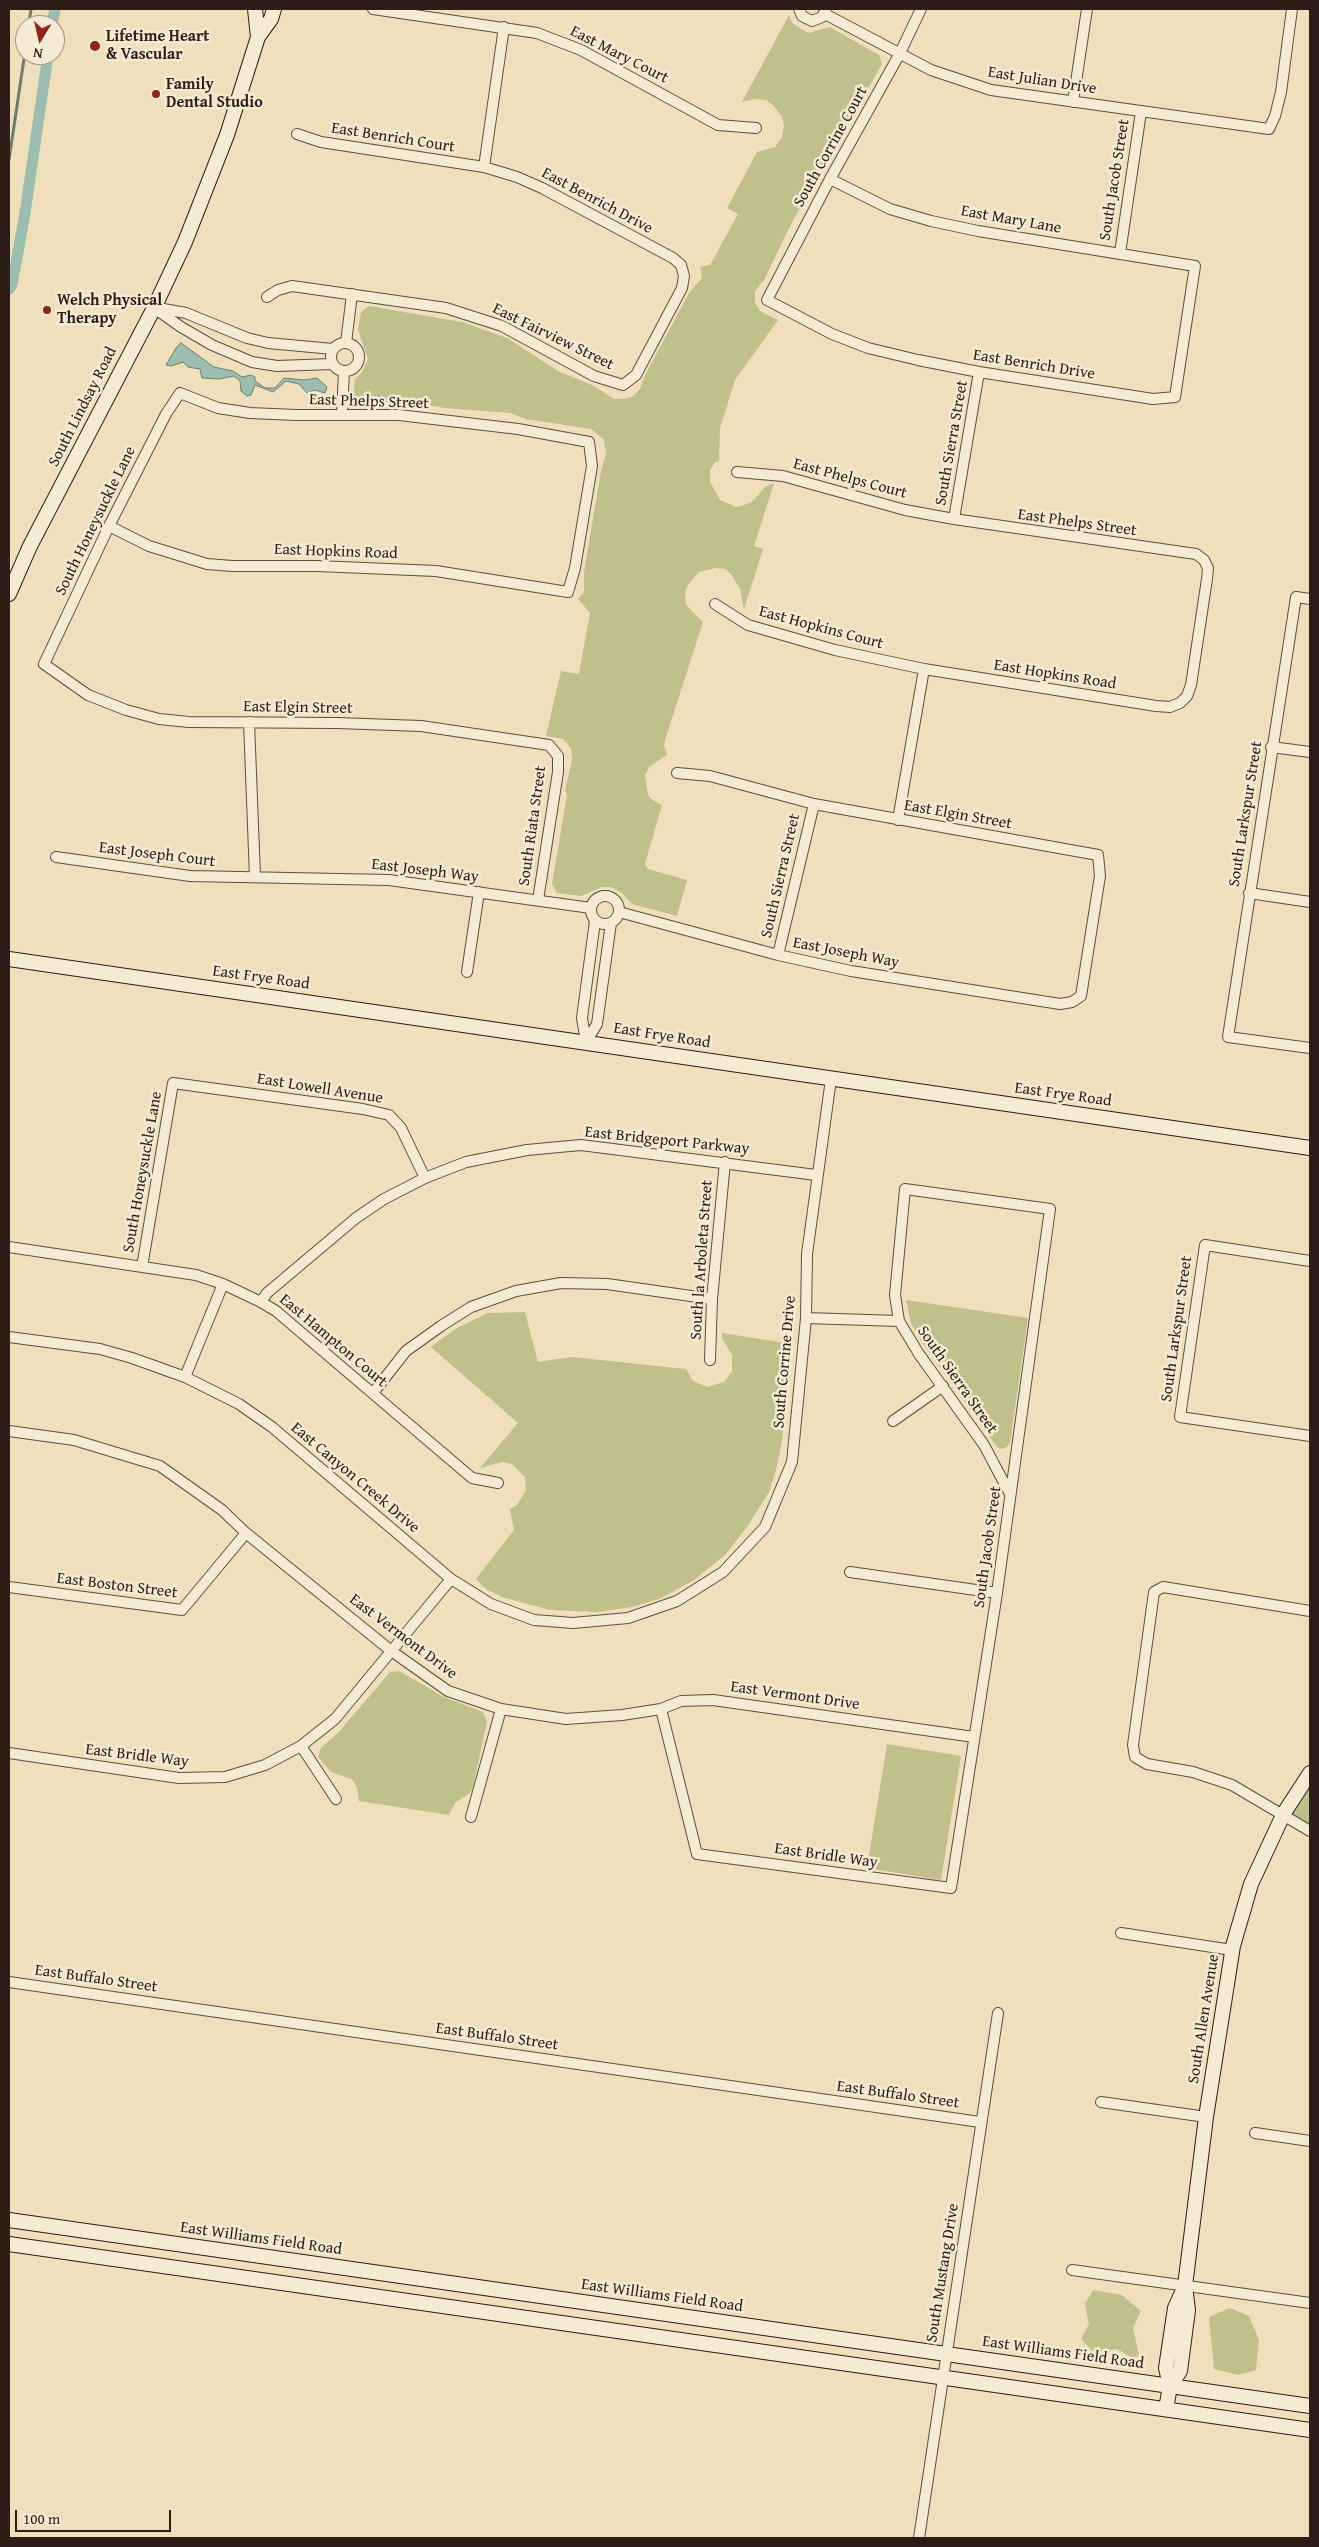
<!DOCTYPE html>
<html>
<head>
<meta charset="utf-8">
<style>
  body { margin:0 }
  #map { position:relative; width:1319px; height:2547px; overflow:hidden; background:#efdfbb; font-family:"Gentium Book Plus",serif }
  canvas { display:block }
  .frame { position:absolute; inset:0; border:10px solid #2c1d16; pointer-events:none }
  .north { position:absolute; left:15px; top:15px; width:50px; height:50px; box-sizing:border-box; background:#f5ead3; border:1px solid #a59887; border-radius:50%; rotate:189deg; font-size:14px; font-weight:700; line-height:20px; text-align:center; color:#2c1d16 }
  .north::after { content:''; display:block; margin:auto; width:18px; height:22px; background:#8f2418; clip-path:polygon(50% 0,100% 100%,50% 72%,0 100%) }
  .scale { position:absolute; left:15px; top:2510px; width:156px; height:22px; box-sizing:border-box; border:2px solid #2c1d16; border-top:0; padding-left:6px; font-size:15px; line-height:18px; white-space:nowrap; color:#2c1d16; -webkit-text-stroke:4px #f5ead3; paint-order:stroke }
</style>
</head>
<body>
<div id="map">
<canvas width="1319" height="2547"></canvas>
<div class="frame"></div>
<div class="north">N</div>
<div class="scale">100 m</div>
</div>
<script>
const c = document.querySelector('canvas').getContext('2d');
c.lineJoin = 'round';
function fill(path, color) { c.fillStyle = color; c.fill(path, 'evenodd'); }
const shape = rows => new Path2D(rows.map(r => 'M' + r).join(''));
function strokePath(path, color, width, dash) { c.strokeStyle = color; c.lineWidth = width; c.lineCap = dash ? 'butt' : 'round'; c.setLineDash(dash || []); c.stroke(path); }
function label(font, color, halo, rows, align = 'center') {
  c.font = font + ' "Gentium Book Plus",serif'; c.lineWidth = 5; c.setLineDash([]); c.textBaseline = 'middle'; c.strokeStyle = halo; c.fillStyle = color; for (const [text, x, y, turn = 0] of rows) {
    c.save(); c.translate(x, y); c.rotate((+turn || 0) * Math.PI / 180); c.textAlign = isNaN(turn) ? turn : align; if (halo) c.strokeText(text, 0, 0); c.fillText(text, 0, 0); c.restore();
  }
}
fill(shape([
  [789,15,792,23,808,33,830,27,879,55,882,64,791,224,764,280,755,291,755,303,760,311,778,320,735,380,720,428,719,461,714,463,710,471,710,482,720,500,736,507,742,506,753,501,765,487,774,483,754,546,763,549,744,609,740,589,731,574,725,569,716,568,699,572,687,586,685,593,686,605,703,622,665,740,664,746,667,755,649,767,645,776,648,795,651,799,662,805,645,864,648,869,687,880,677,916,632,904,622,893,611,887,602,887,581,896,557,893,552,884,567,795,565,791,572,760,571,748,563,739,546,736,561,671,579,674,590,613,578,599,584,592,584,572,601,471,606,454,604,440,591,429,526,419,510,413,444,408,423,404,396,406,359,404,353,398,355,379,362,372,368,359,358,330,361,312,369,306,462,322,507,338,558,371,592,385,614,399,625,399,633,396,640,389,645,375,689,293,702,278,700,267,710,265,738,214,727,208,757,152,775,147,782,137,784,126,782,117,774,106,766,100,755,99,742,102],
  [906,1300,1028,1318,1010,1442,1007,1447,1002,1449,997,1447,921,1341,911,1323],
  [525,1312,538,1362,572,1357,686,1369,693,1381,707,1387,724,1382,732,1372,732,1355,722,1338,722,1333,791,1344,782,1441,776,1470,769,1492,747,1527,725,1555,694,1580,659,1599,632,1607,597,1612,550,1610,502,1597,486,1589,476,1579,514,1530,510,1509,517,1505,526,1490,525,1477,512,1464,502,1462,480,1468,518,1423,431,1347,455,1329,488,1313],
  [399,1671,444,1697,483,1712,487,1722,473,1787,470,1793,455,1803,449,1815,359,1801,357,1788,352,1779,331,1772,318,1757,321,1748,338,1733,390,1672],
  [887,1744,961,1756,941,1880,867,1868],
  [1310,1773,1310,1831,1284,1813],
  [1093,2290,1122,2295,1141,2311,1133,2328,1139,2355,1134,2359,1117,2349,1093,2352,1081,2339,1089,2324,1085,2304],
  [1230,2308,1249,2316,1259,2340,1256,2370,1238,2375,1214,2369,1209,2317]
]), '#bfc08c');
const water = shape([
  [181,343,214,367,233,371,242,377,251,375,255,377,255,381,265,388,275,388,284,378,304,380,317,378,327,387,325,393,315,390,307,393,299,384,286,381,273,392,255,385,251,395,247,396,241,391,240,381,234,376,219,379,202,378,200,369,188,367,183,362,171,366,166,365,176,348,181,343]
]);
fill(water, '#9abdb0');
strokePath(water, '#6e7d72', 1);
strokePath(shape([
  [29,25,31,9],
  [9,160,25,52]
]), '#6e7d72', 3);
strokePath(shape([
  [52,25,55,9],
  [9,289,12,285,25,213,48,55]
]), '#9abdb0', 11);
const street = shape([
  [373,9,537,33,581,50,718,125,756,128],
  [799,9,802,16,812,21,822,17,826,9],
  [825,14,931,70,991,90,1269,129,1275,116,1281,92,1292,9],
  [1073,102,1087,9],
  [484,167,504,27],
  [830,179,890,209,931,221,978,231,1195,266,1175,397,1153,399,979,372,918,360,868,348,832,334,767,300,830,179,899,55,921,9],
  [1120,253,1141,112],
  [267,297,278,290,292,286,446,308,502,326,594,376,623,385,636,375,682,288,684,276,681,265,673,258,542,188,517,177,484,167,321,142,297,134],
  [154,308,181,327,212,345,252,362,277,366,332,364],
  [158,308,186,313,247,338,268,343,333,349],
  '331 357a14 14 0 1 1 28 0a14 14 0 1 1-28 0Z',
  [346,343,352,294],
  [342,414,344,371],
  [954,519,979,372],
  [109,526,149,546,207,564,232,566,317,566,436,571,568,592,575,568,592,466,589,442,518,429,399,415,296,415,250,413,218,408,180,393,166,414,109,526,44,664,88,695,126,710,159,719,189,722,337,723,421,726,549,745,558,756,558,772,538,900],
  [1310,599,1296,597,1228,1037,1310,1048],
  [715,604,748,625,835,650,924,669,1156,706,1170,707,1180,703,1187,696,1191,685,1207,579,1208,568,1204,560,1196,554,954,519,905,510,783,476,737,472],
  [249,722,255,877],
  [1271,747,1310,752],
  [898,820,924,669],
  [56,857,190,876,389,880,591,908],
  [1249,893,1310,902],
  '591 910a14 14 0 1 1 28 0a14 14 0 1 1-28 0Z',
  [619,912,778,955,851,971,1060,1004,1072,1002,1081,996,1100,876,1098,855,814,804,710,776,677,773],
  [778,955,814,804],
  [467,972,479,892],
  [586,1042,582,1018,595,921],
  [586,1042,597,1024,611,923],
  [9,1247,196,1275,223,1284,261,1302,276,1311,472,1478,498,1483],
  [1310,1261,1205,1245,1180,1417,1310,1436],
  [142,1267,173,1083,363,1109,389,1115,401,1128,425,1178],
  [261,1302,267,1293,356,1218,384,1199,425,1178,466,1162,527,1150,581,1145,816,1175],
  [806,1318,899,1321],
  [9,1337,100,1349,132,1358,185,1377,239,1404,272,1427,451,1579,491,1604,534,1620,573,1623,628,1618,677,1601,723,1572,765,1527,792,1462,806,1318,807,1254,831,1079],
  [710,1360,712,1299,725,1162],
  [185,1377,223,1284],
  [373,1393,406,1351,441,1326,471,1307,516,1291,561,1283,607,1284,712,1299],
  [893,1421,943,1386],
  [9,1431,74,1440,160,1466,222,1510,246,1533,390,1650,448,1691,501,1709,566,1719,622,1715,661,1709,681,1701,713,1700,974,1737],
  [850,1572,997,1593],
  [9,1587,182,1610,246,1533],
  [1310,1611,1163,1587,1154,1592,1133,1745,1135,1757,1147,1764,1193,1772,1232,1785,1310,1831],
  [661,1709,697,1854,951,1888,997,1593,1050,1209,905,1189,895,1295,899,1321,919,1354,984,1445,1010,1494],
  [301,1746,336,1799],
  [9,1753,179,1778,225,1777,265,1765,301,1746,335,1719,451,1579],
  [471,1817,501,1709],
  [1121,1933,1232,1950],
  [9,1982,980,2122],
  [1101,2102,1206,2117],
  [1255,2133,1310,2141],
  [1072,2270,1310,2303],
  [919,2538,998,2013]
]);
const secondary = shape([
  [255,9,258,37],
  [9,594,30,546,154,308,185,242,227,135,258,37,271,19,274,9],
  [9,959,1310,1148],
  [9,2220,1310,2406],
  [9,2244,1310,2430],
  [1170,2386,1180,2371,1188,2310,1185,2286,1206,2117,1233,1946,1251,1884,1284,1813,1310,1773],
  [1166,2409,1170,2386,1166,2368,1175,2308,1185,2286]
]);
strokePath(street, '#5d4e3f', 12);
strokePath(secondary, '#2c1d16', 16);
strokePath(street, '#f5ead3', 10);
strokePath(secondary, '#f5ead3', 14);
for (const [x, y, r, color] of [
  [95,46,6,"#8f2418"],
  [156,94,5,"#8f2418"],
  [47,310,5,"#8f2418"]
]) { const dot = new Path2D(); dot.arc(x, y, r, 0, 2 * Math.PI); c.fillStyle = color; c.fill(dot); strokePath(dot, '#f5ead3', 2); }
label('bold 16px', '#2c1d16', '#f5ead3', [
  ["Lifetime Heart",106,37],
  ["& Vascular",106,55],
  ["Family",166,85],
  ["Dental Studio",166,103],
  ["Welch Physical",57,301],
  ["Therapy",57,319]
], 'left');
label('16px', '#2c1d16', '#f5ead3', [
  ["East Mary Court",619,55,27],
  ["East Julian Drive",1042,81,9],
  ["East Benrich Court",393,138,9],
  ["South Corrine Court",831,147,-61],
  ["South Jacob Street",1115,180,-81],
  ["East Benrich Drive",597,201,28],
  ["East Mary Lane",1011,220,10],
  ["East Fairview Street",553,337,26],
  ["East Benrich Drive",1034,365,9],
  ["East Phelps Street",369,402,2],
  ["South Lindsay Road",83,407,-63],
  ["South Sierra Street",952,443,-80],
  ["East Phelps Court",850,479,15],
  ["South Honeysuckle Lane",96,521,-64],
  ["East Phelps Street",1077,523,8],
  ["East Hopkins Road",336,552,2],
  ["East Hopkins Court",821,628,15],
  ["East Hopkins Road",1055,675,9],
  ["East Elgin Street",298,708,1],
  ["South Larkspur Street",1246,814,-81],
  ["East Elgin Street",958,815,10],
  ["South Riata Street",533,826,-82],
  ["East Joseph Court",157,855,7],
  ["East Joseph Way",425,871,7],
  ["South Sierra Street",781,876,-77],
  ["East Joseph Way",846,953,11],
  ["East Frye Road",261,978,8],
  ["East Frye Road",662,1036,9],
  ["East Lowell Avenue",320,1089,9],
  ["East Frye Road",1063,1095,8],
  ["East Bridgeport Parkway",667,1141,6],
  ["South Honeysuckle Lane",143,1172,-80],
  ["South la Arboleta Street",702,1260,-86],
  ["South Larkspur Street",1177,1329,-82],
  ["East Hampton Court",333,1341,40],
  ["South Corrine Drive",785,1362,-85],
  ["South Sierra Street",957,1380,55],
  ["East Canyon Creek Drive",355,1478,40],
  ["South Jacob Street",988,1547,-82],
  ["East Boston Street",117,1586,7],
  ["East Vermont Drive",403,1637,37],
  ["East Vermont Drive",795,1696,8],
  ["East Bridle Way",137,1756,7],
  ["East Bridle Way",826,1856,8],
  ["East Buffalo Street",96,1979,8],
  ["South Allen Avenue",1204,2019,-81],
  ["East Buffalo Street",497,2037,8],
  ["East Buffalo Street",898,2095,8],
  ["East Williams Field Road",261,2239,8],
  ["South Mustang Drive",943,2273,-81],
  ["East Williams Field Road",662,2296,8],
  ["East Williams Field Road",1063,2353,8]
]);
</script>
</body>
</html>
